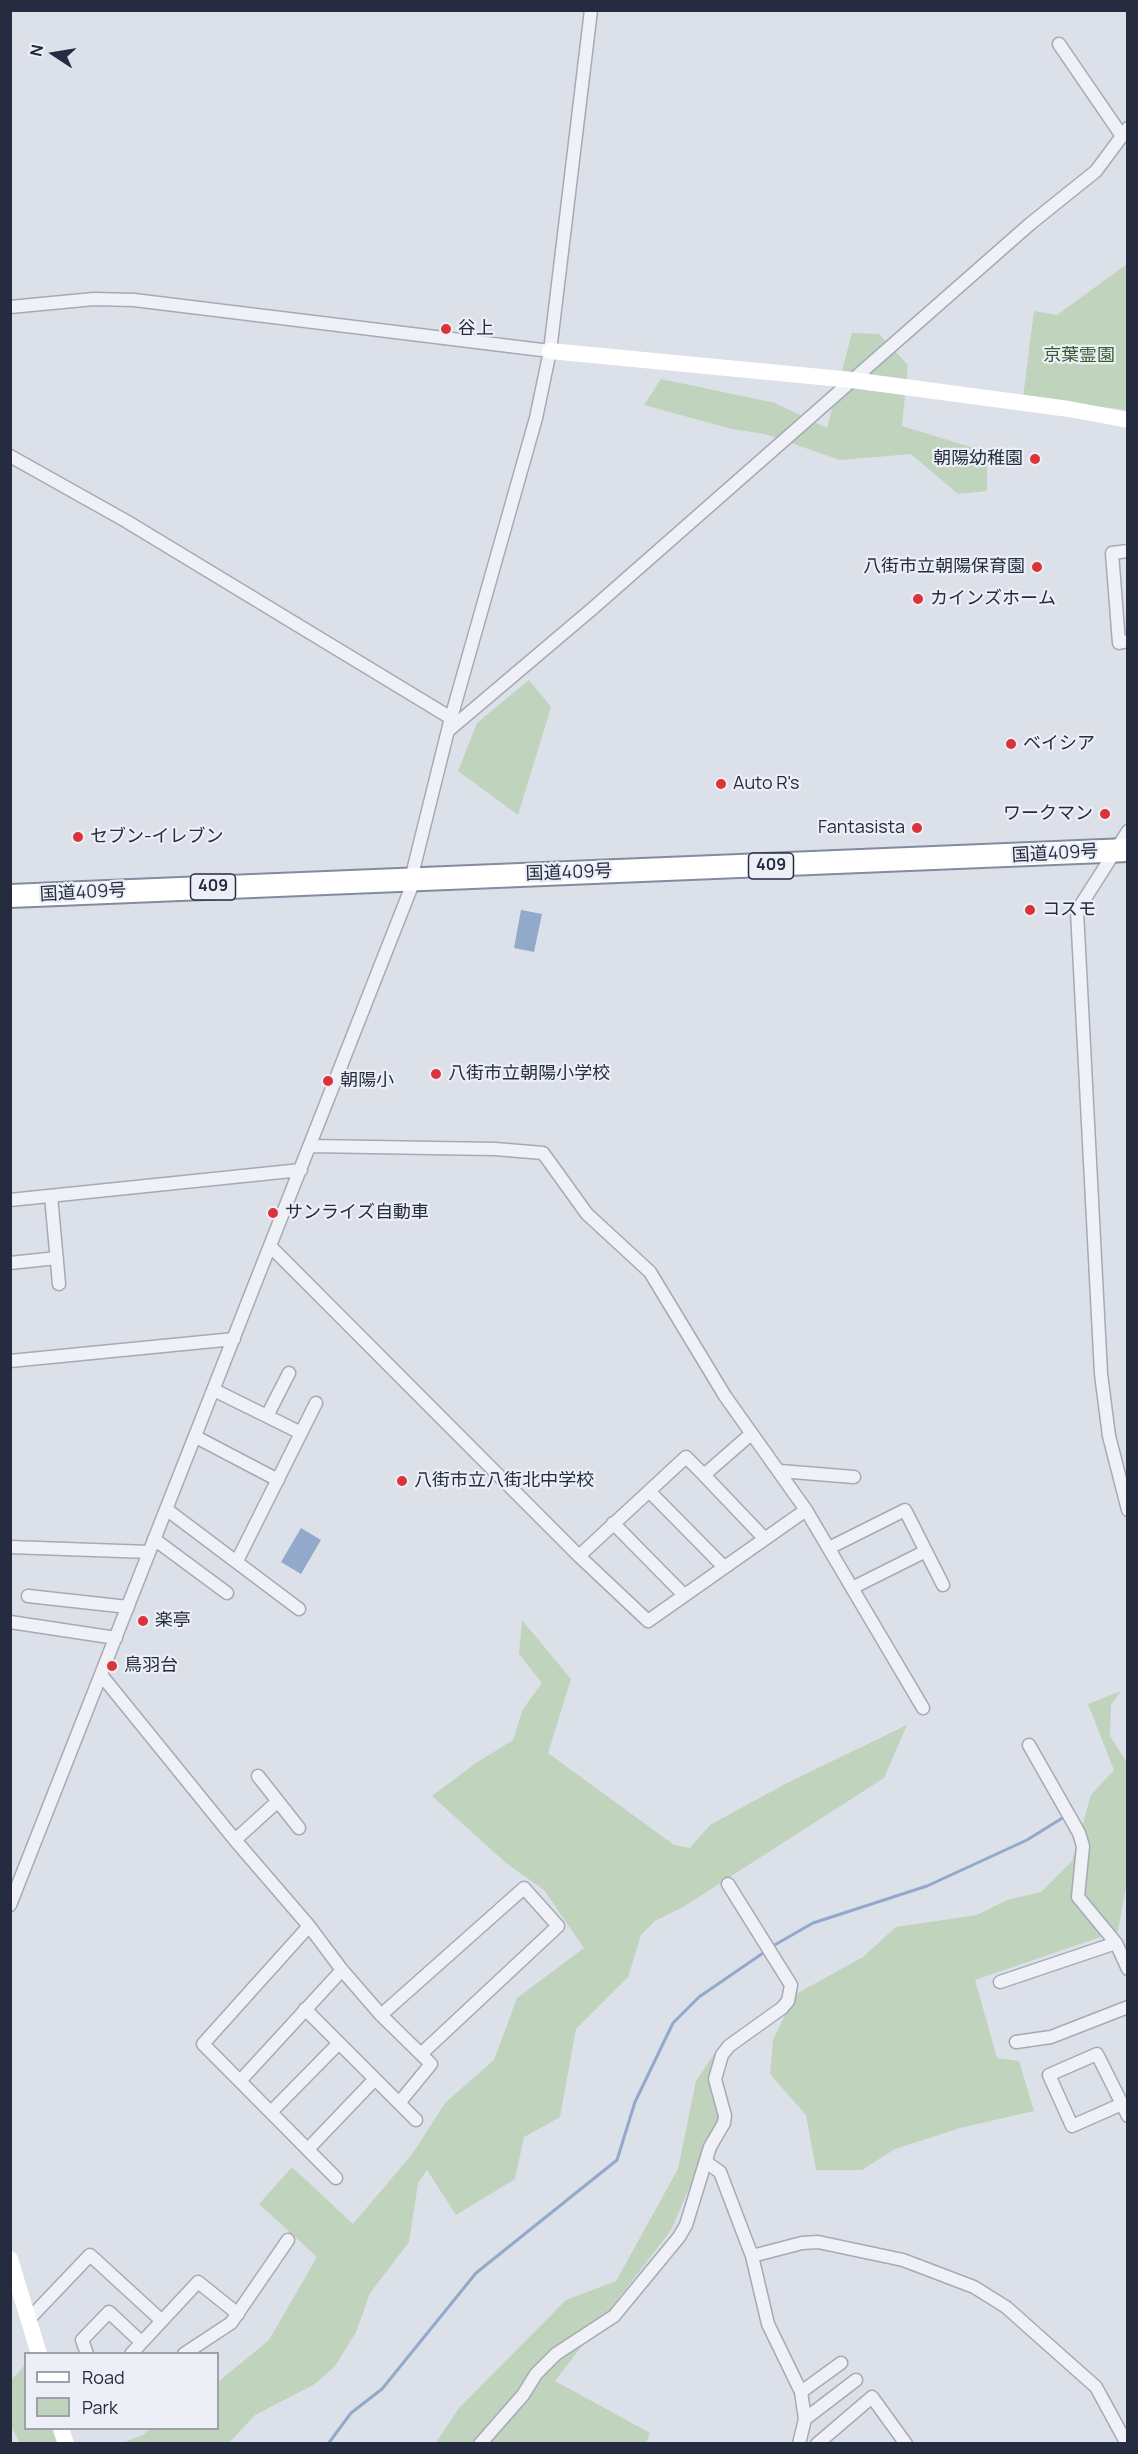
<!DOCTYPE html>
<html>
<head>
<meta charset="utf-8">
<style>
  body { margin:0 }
  #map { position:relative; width:1138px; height:2454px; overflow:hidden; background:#dce0e8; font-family:Manrope,sans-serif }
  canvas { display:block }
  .frame { position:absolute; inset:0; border:12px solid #252c40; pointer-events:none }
  .legend { position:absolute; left:24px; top:2352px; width:195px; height:78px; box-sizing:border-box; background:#eceff6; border:2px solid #9ca1ad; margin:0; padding:8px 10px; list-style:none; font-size:18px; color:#252c40 }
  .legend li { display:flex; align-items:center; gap:12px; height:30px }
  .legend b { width:30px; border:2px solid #9ca1ad }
  .north { position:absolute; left:24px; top:24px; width:60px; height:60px; -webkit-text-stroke:4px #eceff6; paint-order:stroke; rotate:282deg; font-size:16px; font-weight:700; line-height:24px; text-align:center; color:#252c40 }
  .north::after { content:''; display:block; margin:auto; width:21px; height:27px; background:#252c40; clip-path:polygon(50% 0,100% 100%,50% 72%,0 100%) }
</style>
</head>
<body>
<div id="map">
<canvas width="1138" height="2454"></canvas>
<div class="frame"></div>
<ul class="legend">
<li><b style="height:8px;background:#fff"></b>Road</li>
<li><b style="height:16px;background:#c0d3bd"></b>Park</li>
</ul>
<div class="north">N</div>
</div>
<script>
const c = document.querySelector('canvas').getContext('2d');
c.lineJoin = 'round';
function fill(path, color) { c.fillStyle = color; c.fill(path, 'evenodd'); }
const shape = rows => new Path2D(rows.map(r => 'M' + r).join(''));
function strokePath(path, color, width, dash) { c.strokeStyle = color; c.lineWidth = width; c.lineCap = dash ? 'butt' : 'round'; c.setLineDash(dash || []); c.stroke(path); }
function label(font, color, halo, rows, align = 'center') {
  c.font = font + ' Manrope,"Noto Sans JP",sans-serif'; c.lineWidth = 4.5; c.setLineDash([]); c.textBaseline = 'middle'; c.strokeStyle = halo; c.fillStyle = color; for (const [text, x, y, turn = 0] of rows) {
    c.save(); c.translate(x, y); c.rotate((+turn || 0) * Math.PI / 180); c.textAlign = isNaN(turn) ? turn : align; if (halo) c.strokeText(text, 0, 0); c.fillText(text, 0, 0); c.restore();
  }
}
fill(shape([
  [1127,264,1127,410,1023,398,1034,311,1057,315],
  [852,333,879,334,908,365,902,426,987,452,987,491,958,494,911,454,840,460,765,434,732,429,644,405,661,379,775,403,827,428],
  [529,680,551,707,518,815,458,771,477,723],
  [522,1620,571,1679,548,1753,674,1845,690,1848,710,1825,789,1782,907,1725,884,1778,683,1907,655,1921,641,1935,628,1977,576,2029,560,2117,524,2137,515,2179,456,2215,427,2170,418,2183,409,2242,370,2293,356,2332,335,2366,315,2384,255,2415,229,2443,119,2444,143,2435,150,2429,218,2428,218,2382,269,2340,317,2257,259,2204,292,2167,353,2224,413,2153,445,2103,494,2060,517,1998,584,1948,544,1890,506,1863,432,1796,476,1763,513,1740,523,1709,542,1683,519,1654],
  [1121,1691,1111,1705,1110,1736,1128,1764,1127,1881,1118,1931,975,1980,997,2058,1019,2061,1034,2111,960,2128,895,2149,862,2170,816,2170,806,2115,770,2074,773,2040,794,1995,863,1957,896,1927,977,1915,1007,1900,1041,1892,1072,1861,1091,1795,1114,1770,1088,1704],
  [716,2051,726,2104,671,2230,555,2381,650,2433,646,2443,435,2444,459,2408,566,2300,616,2281,678,2169,696,2081],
  [25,2365,26,2428,52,2429,57,2443,20,2443,11,2426,11,2380]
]), '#c0d3bd');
fill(shape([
  [521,910,542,914,534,952,514,948],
  [301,1528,321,1540,301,1574,281,1562]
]), '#93a9cc');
strokePath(shape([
  [771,1947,813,1923,927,1886,1027,1840,1064,1817],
  [328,2444,351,2413,382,2389,476,2273,617,2160,635,2102,673,2023,699,1997,766,1951]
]), '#93a9cc', 3);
const street = shape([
  [1059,44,1122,136],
  [10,307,94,299,134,300,550,351],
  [10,456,126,521,451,718],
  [1128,551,1112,553,1119,643,1128,641],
  [449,730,592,609,1030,224,1096,171,1128,128],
  [1128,831,1077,911,1101,1374,1109,1436,1128,1510],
  [411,879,451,718,536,418,550,351,591,10],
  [310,1146,495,1149,543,1153,587,1214,650,1272,725,1396,806,1510,923,1708],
  [51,1196,59,1284],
  [10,1200,301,1170],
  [271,1247,579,1556,648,1621,806,1510],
  [10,1263,57,1258],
  [10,1361,234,1339],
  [214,1390,301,1433],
  [267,1416,289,1373],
  [196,1437,278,1480],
  [780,1471,854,1477],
  [704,1475,765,1539],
  [649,1491,724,1567],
  [166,1509,299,1609],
  [613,1523,684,1595],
  [154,1539,227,1593],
  [10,1547,149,1552],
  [829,1548,905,1510,943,1585],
  [579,1556,686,1457,704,1475,751,1434],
  [237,1561,316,1403],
  [852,1588,926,1551],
  [28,1596,128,1607],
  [10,1622,116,1638],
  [102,1676,235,1840,309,1926,342,1970,381,2015,431,2064,399,2103],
  [1029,1745,1079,1833,1083,1846,1078,1897,1116,1943,1128,1969],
  [258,1776,299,1828],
  [235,1840,278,1801],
  [10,1905,415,878],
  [309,1926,203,2044,336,2178],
  [1000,1982,1116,1943],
  [305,2009,416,2120],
  [381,2015,524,1888,558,1926,421,2054],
  [1016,2042,1051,2037,1128,2007],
  [240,2081,342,1970],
  [1122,2104,1072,2126,1049,2075,1097,2054,1128,2116],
  [271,2112,339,2043],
  [308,2149,375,2079],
  [706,2162,720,2172,752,2256,768,2324,801,2392,805,2419,799,2444],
  [752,2256,802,2243,818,2242,903,2260,974,2287,1006,2307,1096,2387,1127,2444],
  [29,2319,90,2255,162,2321],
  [87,2354,82,2340,109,2312,141,2342],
  [131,2354,198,2282,238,2314],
  [184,2354,231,2323,288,2240],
  [801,2392,841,2363],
  [805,2419,856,2380],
  [480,2444,523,2395,536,2374,556,2354,614,2316,679,2237,686,2225,710,2147,724,2123,725,2116,715,2079,722,2055,729,2046,782,2008,788,2001,791,1985,728,1884],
  [817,2444,872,2397,906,2444]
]);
const highway = shape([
  [10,896,1128,850]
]);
strokePath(street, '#a5aab6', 15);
strokePath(highway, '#828ba0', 26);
strokePath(street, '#eff1f6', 12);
strokePath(shape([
  [550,351,852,380,1069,409,1128,420],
  [10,2259,39,2354],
  [61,2428,66,2444]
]), '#fff', 16);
strokePath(highway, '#fff', 22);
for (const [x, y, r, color] of [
  [446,329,6,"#db333a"],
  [1035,459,6,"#db333a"],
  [1037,567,6,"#db333a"],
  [918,599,6,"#db333a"],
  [1011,744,6,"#db333a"],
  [721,784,6,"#db333a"],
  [1105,814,6,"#db333a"],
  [917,828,6,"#db333a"],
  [78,837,6,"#db333a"],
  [1030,910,6,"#db333a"],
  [436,1074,6,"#db333a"],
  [328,1081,6,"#db333a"],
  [273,1213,6,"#db333a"],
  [402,1481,6,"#db333a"],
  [143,1621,6,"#db333a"],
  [112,1666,6,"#db333a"]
]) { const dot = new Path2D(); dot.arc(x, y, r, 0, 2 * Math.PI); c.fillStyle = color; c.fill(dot); strokePath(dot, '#eceff6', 2); }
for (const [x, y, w] of [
  [771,866,45],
  [213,887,45]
]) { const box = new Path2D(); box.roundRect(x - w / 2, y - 13, w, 26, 4.5); c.fillStyle = '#eceff6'; c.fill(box); strokePath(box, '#252c40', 1.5); }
label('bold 16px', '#252c40', null, [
  ["409",771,866],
  ["409",213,887]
]);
label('18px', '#252c40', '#eceff6', [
  ["谷上",458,329],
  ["朝陽幼稚園",1023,459,"right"],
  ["八街市立朝陽保育園",1025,567,"right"],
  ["カインズホーム",930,599],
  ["ベイシア",1023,744],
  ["Auto R's",733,784],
  ["ワークマン",1093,814,"right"],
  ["Fantasista",905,828,"right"],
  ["セブン-イレブン",90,837],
  ["コスモ",1042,910],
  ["八街市立朝陽小学校",448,1074],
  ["朝陽小",340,1081],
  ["サンライズ自動車",285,1213],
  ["八街市立八街北中学校",414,1481],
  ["楽亭",155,1621],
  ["鳥羽台",124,1666]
], 'left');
label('18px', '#345d30', '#eceff6', [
  ["京葉霊園",1079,356]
]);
label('18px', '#252c40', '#eceff6', [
  ["国道409号",1055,854,-3],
  ["国道409号",569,873,-2],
  ["国道409号",83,893,-3]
]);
</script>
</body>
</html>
